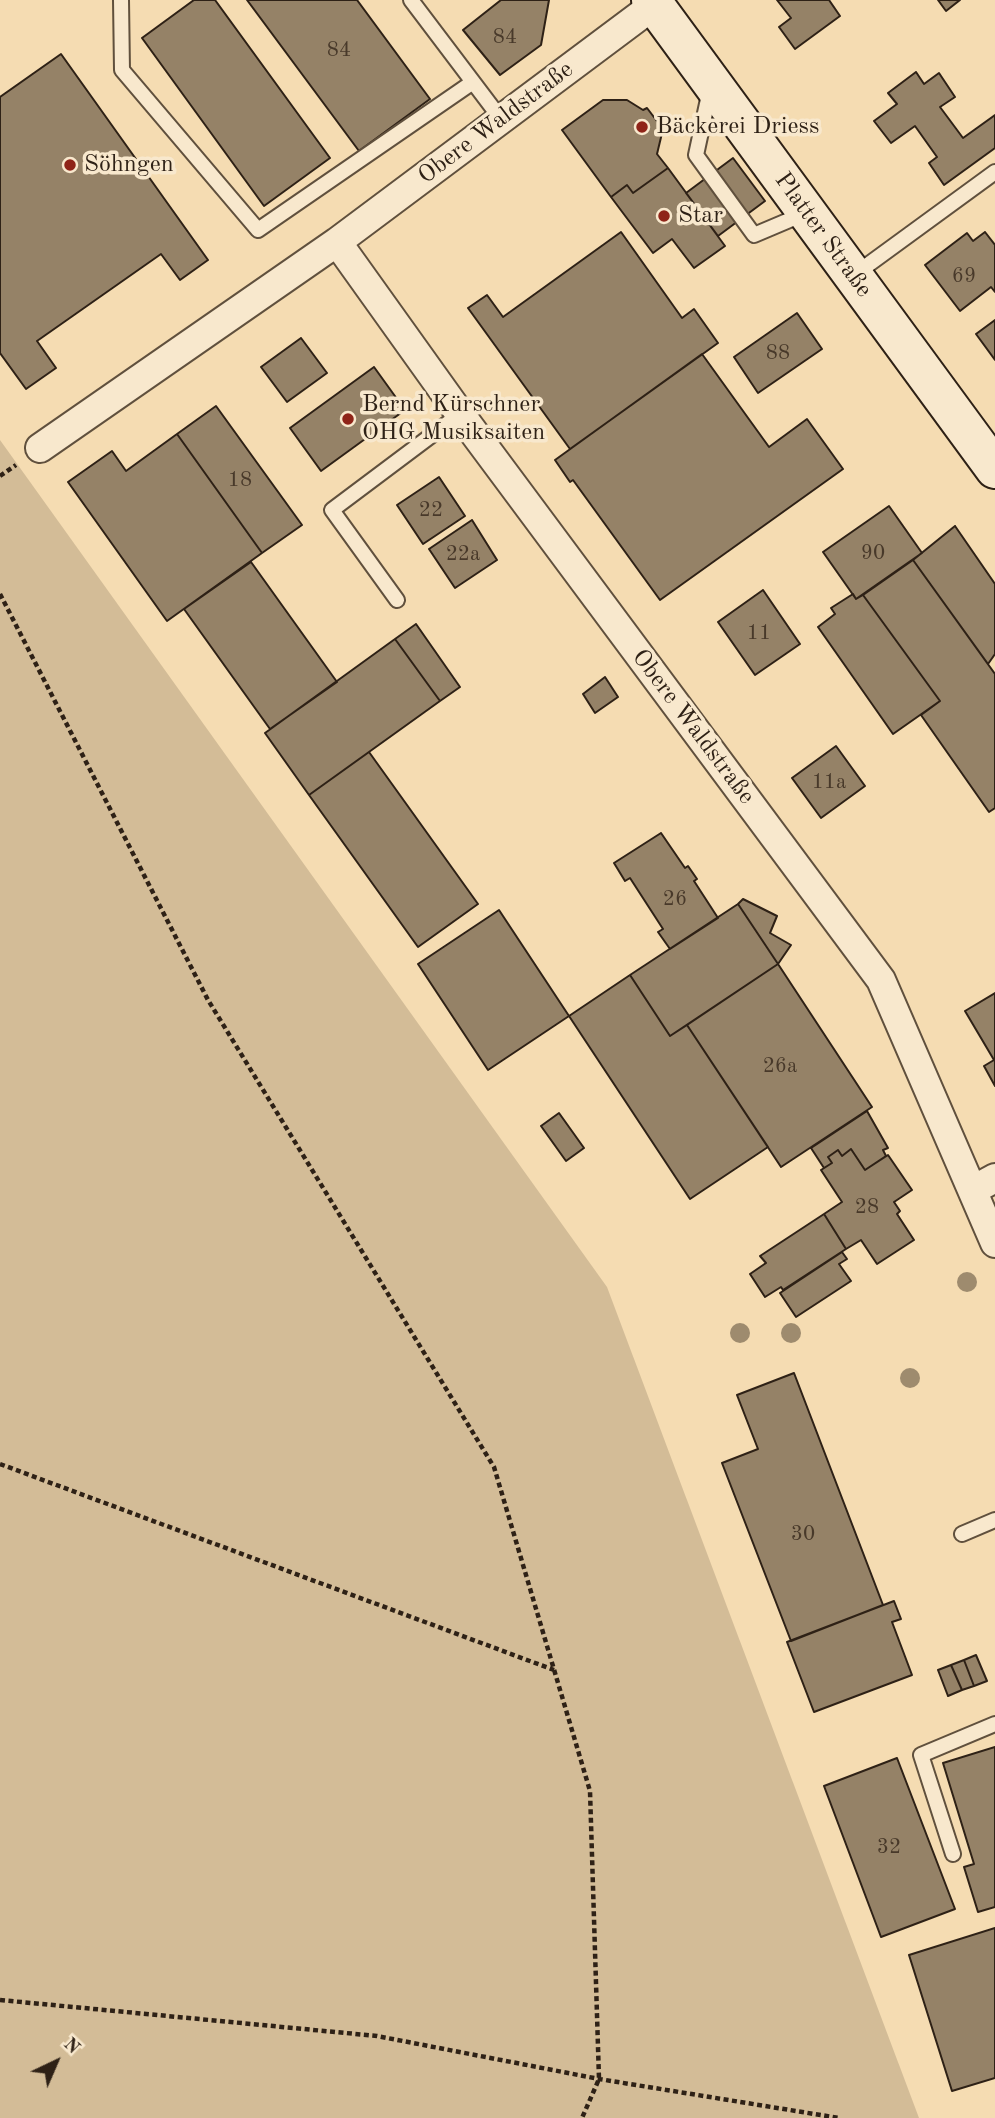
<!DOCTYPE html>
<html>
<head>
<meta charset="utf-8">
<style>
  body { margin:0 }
  #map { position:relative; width:995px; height:2118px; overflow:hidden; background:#f5dcb2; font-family:"Old Standard TT",serif }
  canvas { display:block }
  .north { position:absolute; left:21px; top:2027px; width:70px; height:70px; -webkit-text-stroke:5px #f8e8cd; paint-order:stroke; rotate:44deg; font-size:19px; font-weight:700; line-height:28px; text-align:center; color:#2e2116 }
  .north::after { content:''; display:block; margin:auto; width:24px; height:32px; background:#2e2116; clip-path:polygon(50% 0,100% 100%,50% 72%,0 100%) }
</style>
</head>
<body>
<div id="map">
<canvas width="995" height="2118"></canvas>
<div class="north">N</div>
</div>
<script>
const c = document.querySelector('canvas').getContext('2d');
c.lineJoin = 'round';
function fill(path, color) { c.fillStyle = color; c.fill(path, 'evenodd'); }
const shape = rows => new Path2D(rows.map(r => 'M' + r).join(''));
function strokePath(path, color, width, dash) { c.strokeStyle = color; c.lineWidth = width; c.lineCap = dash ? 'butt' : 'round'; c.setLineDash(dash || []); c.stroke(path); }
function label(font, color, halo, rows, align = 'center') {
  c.font = font + ' "Old Standard TT",serif'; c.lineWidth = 7; c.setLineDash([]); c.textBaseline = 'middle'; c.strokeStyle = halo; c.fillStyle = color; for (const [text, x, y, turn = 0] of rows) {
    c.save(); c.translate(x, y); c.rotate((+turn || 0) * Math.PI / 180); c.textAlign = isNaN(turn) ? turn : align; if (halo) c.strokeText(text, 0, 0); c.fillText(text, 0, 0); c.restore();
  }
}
fill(shape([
  [0,440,607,1287,919,2118,0,2118]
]), '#d3bc97');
const building = shape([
  [194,0,215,0,330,158,264,206,142,38,194,0],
  [247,0,357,0,430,99,359,151,247,0],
  [549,0,541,45,500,75,463,30,501,0,549,0],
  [777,0,829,0,840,16,795,49,779,27,791,18,777,0],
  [938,0,960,0,946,11,938,0],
  [61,54,208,260,180,280,161,254,37,341,56,368,26,389,0,353,0,97,61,54],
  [916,72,924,84,939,73,955,97,940,107,963,138,995,115,995,148,944,185,929,163,937,157,915,126,891,143,874,121,897,104,888,93,916,72],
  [603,100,627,100,643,110,647,108,663,129,657,154,668,168,633,193,627,185,611,197,562,130,603,100],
  [733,158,765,201,718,236,686,193,733,158],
  [668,168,725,246,694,268,672,239,653,253,611,197,627,185,633,193,668,168],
  [621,232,682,318,694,309,718,343,570,449,468,308,487,295,503,317,621,232],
  [985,232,995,245,995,292,991,287,960,311,925,265,967,233,973,241,985,232],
  [797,313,822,349,758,393,734,357,797,313],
  [995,320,995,360,976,334,995,320],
  [301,338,327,373,287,402,261,367,301,338],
  [702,354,769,447,807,419,843,469,660,600,573,480,570,482,555,460,702,354],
  [374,367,405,410,321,471,290,428,374,367],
  [216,406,302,525,262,553,177,434,216,406],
  [177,434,262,553,167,621,68,482,112,451,126,471,177,434],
  [439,477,465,516,423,544,397,505,439,477],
  [889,506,922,553,856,599,823,552,889,506],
  [472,520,497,560,455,588,429,549,472,520],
  [955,526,995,584,995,654,988,664,913,560,955,526],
  [913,560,995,674,995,808,989,812,921,715,940,701,863,595,913,560],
  [251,562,337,682,270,729,184,609,251,562],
  [763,590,800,644,755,675,718,622,763,590],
  [853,594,856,599,863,595,940,701,893,734,818,627,835,614,831,608,853,594],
  [416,624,460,687,440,701,395,639,416,624],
  [395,639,440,701,309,795,265,733,395,639],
  [605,677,618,697,595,713,583,694,605,677],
  [836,746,865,786,821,818,792,778,836,746],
  [369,752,478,904,418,947,309,795,369,752],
  [661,833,685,868,688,866,697,879,694,881,718,918,670,949,658,932,663,929,630,878,625,881,614,863,661,833],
  [743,899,777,916,770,933,791,945,778,964,738,904,743,899],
  [738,904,778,964,670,1036,630,975,738,904],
  [499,910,569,1016,488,1070,418,964,499,910],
  [778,964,872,1107,781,1167,687,1025,778,964],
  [630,975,670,1036,687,1025,768,1147,690,1199,569,1016,630,975],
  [995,993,995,1086,984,1066,994,1060,965,1011,995,993],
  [867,1111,888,1148,883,1150,886,1156,865,1170,851,1149,842,1156,838,1150,828,1157,832,1163,824,1168,811,1148,867,1111],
  [559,1113,584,1148,566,1161,541,1126,559,1113],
  [851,1149,865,1170,888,1155,912,1190,894,1202,900,1211,897,1214,914,1240,877,1264,861,1240,846,1249,824,1214,842,1202,821,1170,832,1163,828,1157,838,1150,842,1156,851,1149],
  [824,1214,846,1249,783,1290,781,1287,765,1297,750,1274,766,1263,760,1256,824,1214],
  [842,1252,847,1259,839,1264,851,1281,796,1317,780,1293,842,1252],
  [794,1373,883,1605,791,1641,722,1463,758,1449,737,1395,794,1373],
  [894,1601,901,1619,892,1622,912,1675,814,1712,787,1642,894,1601],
  [976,1655,987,1681,974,1686,964,1660,976,1655],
  [964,1660,974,1686,962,1690,951,1665,964,1660],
  [951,1665,962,1690,948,1696,938,1670,951,1665],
  [995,1747,995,1907,978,1912,964,1867,974,1864,943,1763,995,1747],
  [897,1758,955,1909,881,1937,824,1786,897,1758],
  [995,1928,995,2078,952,2091,909,1955,995,1928]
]);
fill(building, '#958267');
strokePath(building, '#2e2116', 2);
const lane = shape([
  [121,0,122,70,258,230,473,82],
  [411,0,501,119],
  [710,90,696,155,754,235,806,213],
  [854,275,995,172],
  [397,600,332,510,460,414],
  [962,1534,995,1520],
  [953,1854,921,1755,995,1724]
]);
const street = shape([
  [654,5,337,242,460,414,881,980,995,1243],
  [40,448,337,242],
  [973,1190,995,1178]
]);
const secondary = shape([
  [651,0,995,469]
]);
strokePath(lane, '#60503d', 18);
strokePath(street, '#60503d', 32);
strokePath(secondary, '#2e2116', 42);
strokePath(shape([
  [0,476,16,465],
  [0,594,208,1000,494,1467,590,1791,599,2079,582,2118],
  [0,1464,554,1670],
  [0,2000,377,2036,599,2079,839,2118]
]), '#2e2116', 4.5, [5, 3.5]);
strokePath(lane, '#f8e8cd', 14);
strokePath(street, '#f8e8cd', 28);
strokePath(secondary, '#f8e8cd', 38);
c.fillStyle = '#9e8b6e';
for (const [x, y] of [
  [967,1282],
  [740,1333],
  [791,1333],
  [910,1378]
]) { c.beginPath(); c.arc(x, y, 10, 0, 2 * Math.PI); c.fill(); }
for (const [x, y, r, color] of [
  [642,127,7,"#8f2418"],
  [70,165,7,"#8f2418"],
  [664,216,7,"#8f2418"],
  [348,419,7,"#8f2418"]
]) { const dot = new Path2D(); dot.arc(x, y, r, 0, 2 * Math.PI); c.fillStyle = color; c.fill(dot); strokePath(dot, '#f8e8cd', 2.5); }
label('21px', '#48392a', null, [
  ["84",505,37],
  ["84",339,50],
  ["69",964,276],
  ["88",778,353],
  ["18",240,480],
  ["22",431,510],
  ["90",873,553],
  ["22a",463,554],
  ["11",759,633],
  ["11a",829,782],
  ["26",675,899],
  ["26a",780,1066],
  ["28",867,1207],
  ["30",803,1534],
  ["32",889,1847]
]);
label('24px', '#2e2116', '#f8e8cd', [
  ["Obere Waldstraße",496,123,-37],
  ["Platter Straße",823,235,54],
  ["Obere Waldstraße",693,727,53]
]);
label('24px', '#2e2116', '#f8e8cd', [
  ["Bäckerei Driess",656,127],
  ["Söhngen",84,165],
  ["Star",678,216],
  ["Bernd Kürschner",362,405],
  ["OHG Musiksaiten",362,433]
], 'left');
</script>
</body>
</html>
